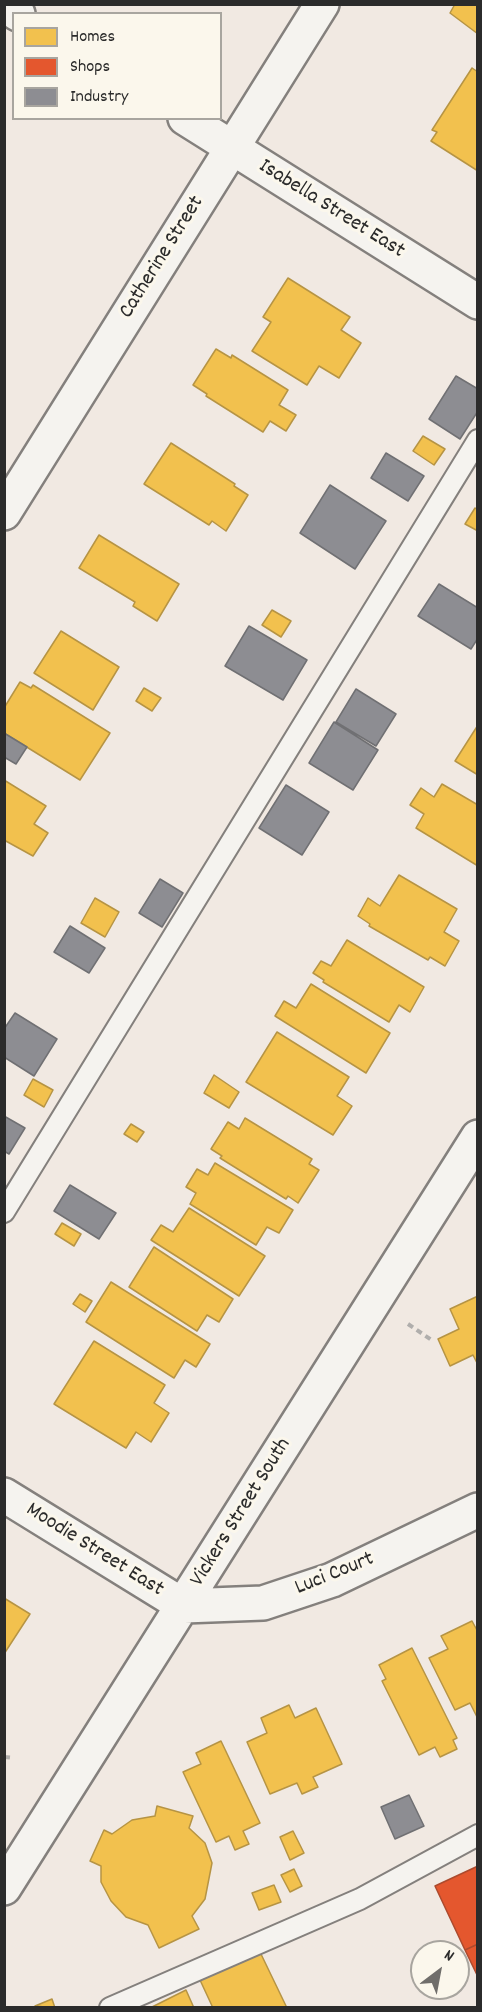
<!DOCTYPE html>
<html>
<head>
<meta charset="utf-8">
<style>
  body { margin:0 }
  #map { position:relative; width:482px; height:2012px; overflow:hidden; background:#f1e9e2; font-family:Dekko,sans-serif }
  canvas { display:block }
  .frame { position:absolute; inset:0; border:6px solid #2b2b2b; pointer-events:none }
  .legend { position:absolute; left:12px; top:12px; width:210px; height:108px; box-sizing:border-box; background:#fbf7ec; border:2px solid #a8a59f; margin:0; padding:8px 10px; list-style:none; font-size:18px; color:#2b2b2b }
  .legend li { display:flex; align-items:center; gap:12px; height:30px }
  .legend b { width:30px; border:2px solid #a8a59f }
  .north { position:absolute; left:410px; top:1940px; width:60px; height:60px; box-sizing:border-box; background:#fbf7ec; border:2px solid #a8a59f; border-radius:50%; rotate:32deg; font-size:16px; font-weight:700; line-height:24px; text-align:center; color:#2b2b2b }
  .north::after { content:''; display:block; margin:auto; width:21px; height:27px; background:#706e6b; clip-path:polygon(50% 0,100% 100%,50% 72%,0 100%) }
</style>
</head>
<body>
<div id="map">
<canvas width="482" height="2012"></canvas>
<div class="frame"></div>
<ul class="legend">
<li><b style="height:16px;background:#f2c14e"></b>Homes</li>
<li><b style="height:16px;background:#e4572e"></b>Shops</li>
<li><b style="height:16px;background:#8d8d92"></b>Industry</li>
</ul>
<div class="north">N</div>
</div>
<script>
const c = document.querySelector('canvas').getContext('2d');
c.lineJoin = 'round';
function fill(path, color) { c.fillStyle = color; c.fill(path, 'evenodd'); }
const shape = rows => new Path2D(rows.map(r => 'M' + r).join(''));
function strokePath(path, color, width, dash) { c.strokeStyle = color; c.lineWidth = width; c.lineCap = dash ? 'butt' : 'round'; c.setLineDash(dash || []); c.stroke(path); }
function label(font, color, halo, rows, align = 'center') {
  c.font = font + ' Dekko,sans-serif'; c.lineWidth = 6; c.setLineDash([]); c.textBaseline = 'middle'; c.strokeStyle = halo; c.fillStyle = color; for (const [text, x, y, turn = 0] of rows) {
    c.save(); c.translate(x, y); c.rotate((+turn || 0) * Math.PI / 180); c.textAlign = isNaN(turn) ? turn : align; if (halo) c.strokeText(text, 0, 0); c.fillText(text, 0, 0); c.restore();
  }
}
const homes = shape([
  [455,4,478,4,478,34,450,13,455,4],
  [472,68,478,72,478,171,431,141,437,132,432,130,472,68],
  [288,278,350,317,341,330,361,343,339,378,319,366,307,385,252,351,271,322,263,317,288,278],
  [216,349,231,358,232,355,288,390,279,405,296,415,286,431,270,421,263,432,206,396,207,394,193,385,216,349],
  [423,436,445,449,434,465,413,451,423,436],
  [171,443,235,484,234,486,248,495,226,531,212,521,209,525,144,484,171,443],
  [475,508,478,510,478,531,465,524,475,508],
  [99,535,179,584,157,621,133,606,135,602,79,568,99,535],
  [272,610,291,621,281,637,262,625,272,610],
  [61,631,119,667,93,710,34,673,61,631],
  [20,682,31,688,33,685,110,733,80,780,4,733,4,708,20,682],
  [144,688,161,698,152,711,136,701,144,688],
  [478,725,478,775,455,761,478,725],
  [4,780,46,806,34,824,48,833,33,856,4,840,4,780],
  [442,784,478,805,478,866,416,828,424,814,410,805,421,788,434,797,442,784],
  [399,875,457,909,444,932,459,941,445,966,430,957,428,960,369,926,370,924,358,916,368,898,380,906,399,875],
  [95,898,119,912,105,937,81,923,95,898],
  [347,940,424,987,410,1012,399,1005,389,1022,323,982,324,980,313,973,321,961,331,966,347,940],
  [311,984,390,1033,366,1073,275,1016,284,1001,296,1008,311,984],
  [277,1032,349,1077,337,1096,352,1106,333,1135,246,1082,277,1032],
  [214,1075,239,1092,229,1108,204,1093,214,1075],
  [33,1079,53,1090,44,1107,24,1095,33,1079],
  [245,1118,312,1159,309,1164,319,1170,298,1203,288,1196,286,1199,220,1158,222,1156,211,1149,228,1122,239,1129,245,1118],
  [131,1124,144,1132,137,1142,124,1134,131,1124],
  [215,1163,293,1210,279,1233,267,1227,256,1245,190,1204,196,1193,186,1187,197,1169,208,1175,215,1163],
  [189,1208,265,1256,239,1296,151,1240,161,1225,173,1232,189,1208],
  [62,1223,81,1234,74,1246,55,1234,62,1223],
  [154,1247,233,1299,219,1322,207,1315,197,1331,129,1287,154,1247],
  [111,1282,210,1344,196,1367,185,1360,174,1378,86,1322,111,1282],
  [80,1294,92,1301,85,1312,73,1304,80,1294],
  [478,1296,478,1365,473,1355,450,1366,438,1339,459,1329,450,1309,478,1296],
  [94,1341,165,1385,154,1403,169,1413,151,1442,136,1432,126,1448,54,1404,94,1341],
  [4,1598,30,1614,4,1654,4,1598],
  [472,1621,478,1632,478,1719,470,1703,455,1710,429,1658,448,1649,441,1636,472,1621],
  [412,1648,457,1738,453,1740,457,1749,440,1757,435,1747,419,1755,382,1681,386,1679,379,1665,412,1648],
  [289,1705,295,1718,316,1708,342,1764,313,1777,318,1787,302,1794,297,1783,270,1794,247,1742,267,1733,261,1718,289,1705],
  [221,1741,260,1823,243,1831,249,1844,235,1850,229,1836,216,1842,183,1772,201,1764,196,1753,221,1741],
  [157,1806,193,1816,189,1828,205,1843,212,1863,205,1899,192,1916,199,1929,159,1948,148,1925,126,1917,111,1901,101,1882,101,1866,90,1861,104,1830,112,1834,132,1820,155,1816,157,1806],
  [293,1831,304,1853,290,1860,280,1837,293,1831],
  [294,1869,302,1886,290,1892,281,1875,294,1869],
  [274,1885,281,1902,259,1910,252,1893,274,1885],
  [260,1952,287,2008,213,2008,200,1980,260,1952],
  [186,1990,194,2008,150,2008,186,1990],
  [52,1999,55,2008,35,2006,52,1999]
]);
fill(homes, '#f2c14e');
strokePath(homes, '#b69444', 1.5);
const shops = shape([
  [478,1866,478,1944,465,1950,435,1886,478,1866],
  [478,1944,478,1977,465,1950,478,1944]
]);
fill(shops, '#e4572e');
strokePath(shops, '#ac4a2d', 1.5);
const industry = shape([
  [456,376,478,389,478,411,460,439,429,419,456,376],
  [386,453,424,476,408,501,371,478,386,453],
  [330,485,386,521,355,569,300,533,330,485],
  [439,584,478,608,478,638,471,649,418,616,439,584],
  [249,626,307,660,283,700,225,666,249,626],
  [356,689,396,714,376,746,336,722,356,689],
  [334,722,378,750,353,790,309,763,334,722],
  [4,733,27,747,16,764,4,757,4,733],
  [286,785,329,812,302,855,259,828,286,785],
  [160,879,183,893,162,927,139,913,160,879],
  [70,926,105,948,89,973,54,952,70,926],
  [15,1013,57,1039,34,1076,4,1057,4,1029,15,1013],
  [4,1116,25,1128,9,1154,4,1151,4,1116],
  [70,1185,116,1213,99,1239,54,1211,70,1185],
  [409,1795,424,1826,395,1839,381,1807,409,1795]
]);
fill(industry, '#8d8d92');
strokePath(industry, '#707073', 1.5);
const service = shape([
  [4,1212,478,440],
  [110,2008,360,1899,478,1835]
]);
const minor = shape([
  [4,5,18,14],
  [185,118,478,302],
  [4,513,322,4],
  [4,1495,184,1606],
  [184,1606,263,1603,332,1580,478,1510],
  [4,1888,478,1137]
]);
strokePath(service, '#84807d', 24);
strokePath(minor, '#84807d', 38);
strokePath(shape([
  [408,1324,433,1341],
  [4,1757,14,1758]
]), '#b0aeac', 4, [6, 4.5]);
strokePath(service, '#f5f3ef', 20);
strokePath(minor, '#f5f3ef', 33);
label('22px', '#2b2b2b', '#fbf7ec', [
  ["Isabella Street East",331,210,32],
  ["Catherine Street",163,258,-58],
  ["Vickers Street South",242,1513,-58],
  ["Moodie Street East",94,1551,32],
  ["Luci Court",335,1575,-22]
]);
</script>
</body>
</html>
